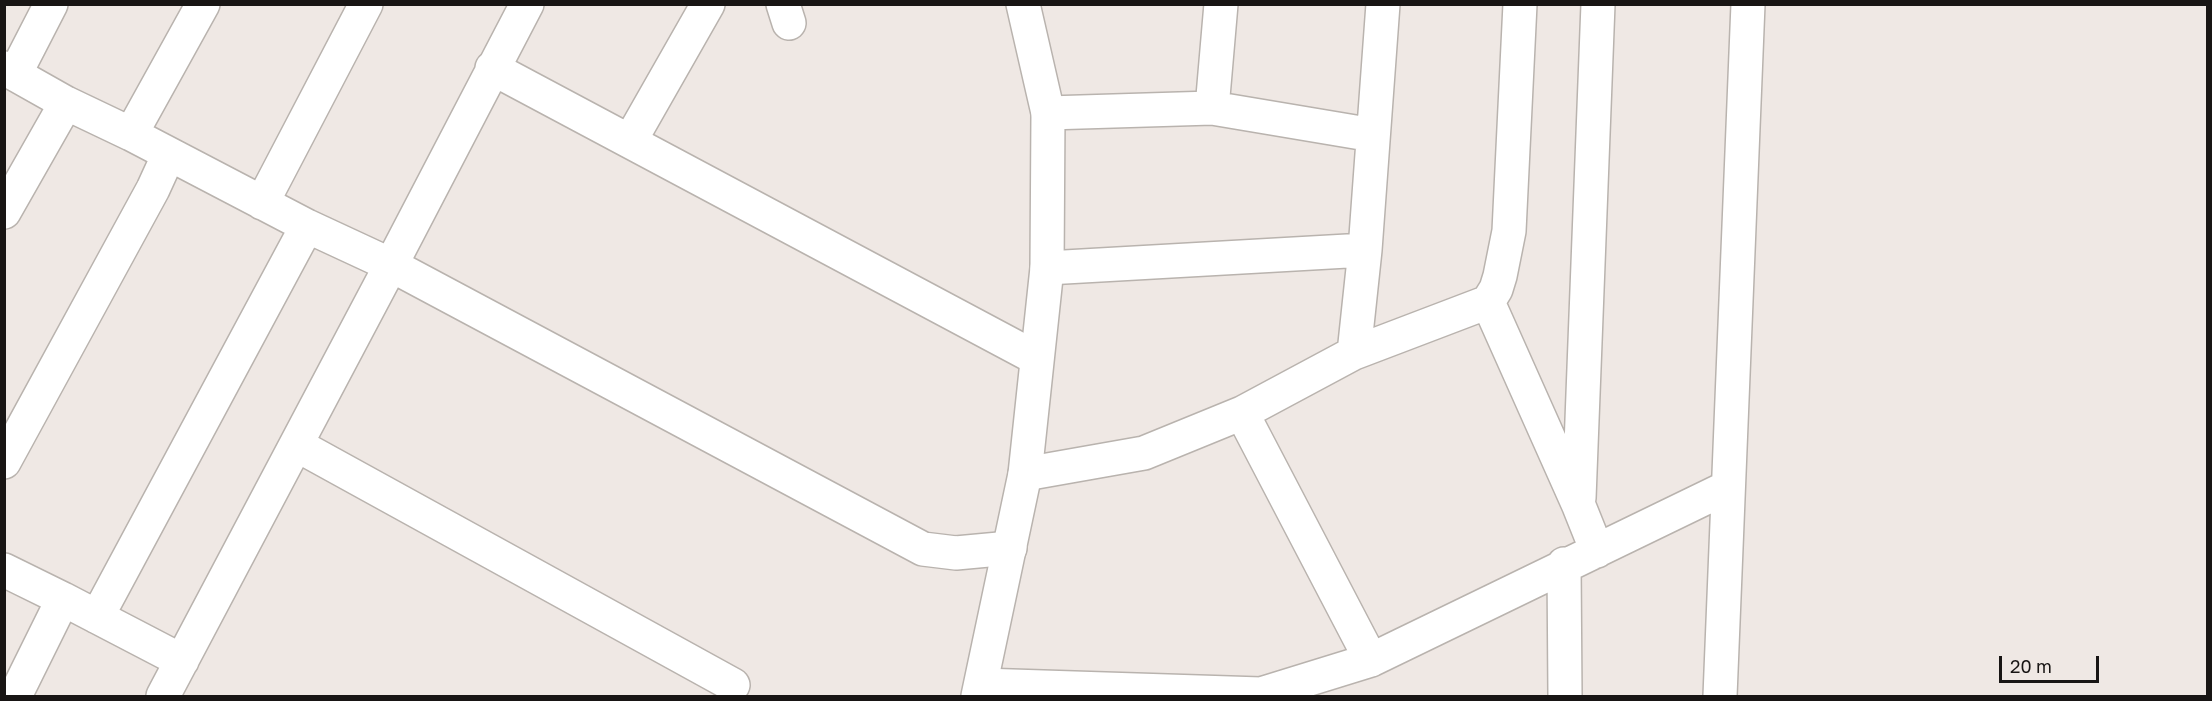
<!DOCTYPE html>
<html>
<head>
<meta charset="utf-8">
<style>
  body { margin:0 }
  #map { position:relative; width:2212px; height:701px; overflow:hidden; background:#efe8e4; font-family:"Golos Text",sans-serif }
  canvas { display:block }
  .frame { position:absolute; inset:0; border:6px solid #181514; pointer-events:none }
  .scale { position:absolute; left:1999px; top:656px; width:100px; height:27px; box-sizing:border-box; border:3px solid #181514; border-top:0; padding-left:8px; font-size:18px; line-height:21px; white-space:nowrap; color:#181514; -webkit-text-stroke:4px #efe8e4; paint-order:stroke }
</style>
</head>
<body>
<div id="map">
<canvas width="2212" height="701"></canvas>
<div class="frame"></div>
<div class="scale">20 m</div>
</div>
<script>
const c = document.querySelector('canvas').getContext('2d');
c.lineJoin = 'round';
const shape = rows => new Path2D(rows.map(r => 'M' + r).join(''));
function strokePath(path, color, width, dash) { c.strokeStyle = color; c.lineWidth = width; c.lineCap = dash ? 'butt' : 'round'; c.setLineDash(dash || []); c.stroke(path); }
const minor = shape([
  [783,4,789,23],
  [4,68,66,103,131,134,307,226,391,265,923,549,956,553,1010,548],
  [492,68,1036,358],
  [15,74,51,4],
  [1212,108,1373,135],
  [1048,113,1212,108,1221,4],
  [131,134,203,4],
  [630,141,708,4],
  [262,203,366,4],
  [4,212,66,103],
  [1047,268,1365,250],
  [1488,302,1496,289,1500,276,1509,231,1520,4],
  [1354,353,1365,250,1383,4],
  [1242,413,1354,353,1488,302,1579,506,1597,551],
  [297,445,733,685],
  [4,462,153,189,169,154],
  [1025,474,1144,453,1242,413,1371,660],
  [1579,498,1598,4],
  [1564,564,1565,696],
  [4,570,63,599],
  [97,617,307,226],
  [981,685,1261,694,1371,660,1728,487],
  [15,696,63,599,182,661],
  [163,696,391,265,527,4],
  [1720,696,1748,4]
]);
const tertiary = shape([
  [978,696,1025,474,1047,268,1048,113,1023,4]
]);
strokePath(minor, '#b9b3ae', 36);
strokePath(tertiary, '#b9b3ae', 36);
strokePath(minor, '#fff', 33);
strokePath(tertiary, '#fff', 33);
</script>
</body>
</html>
